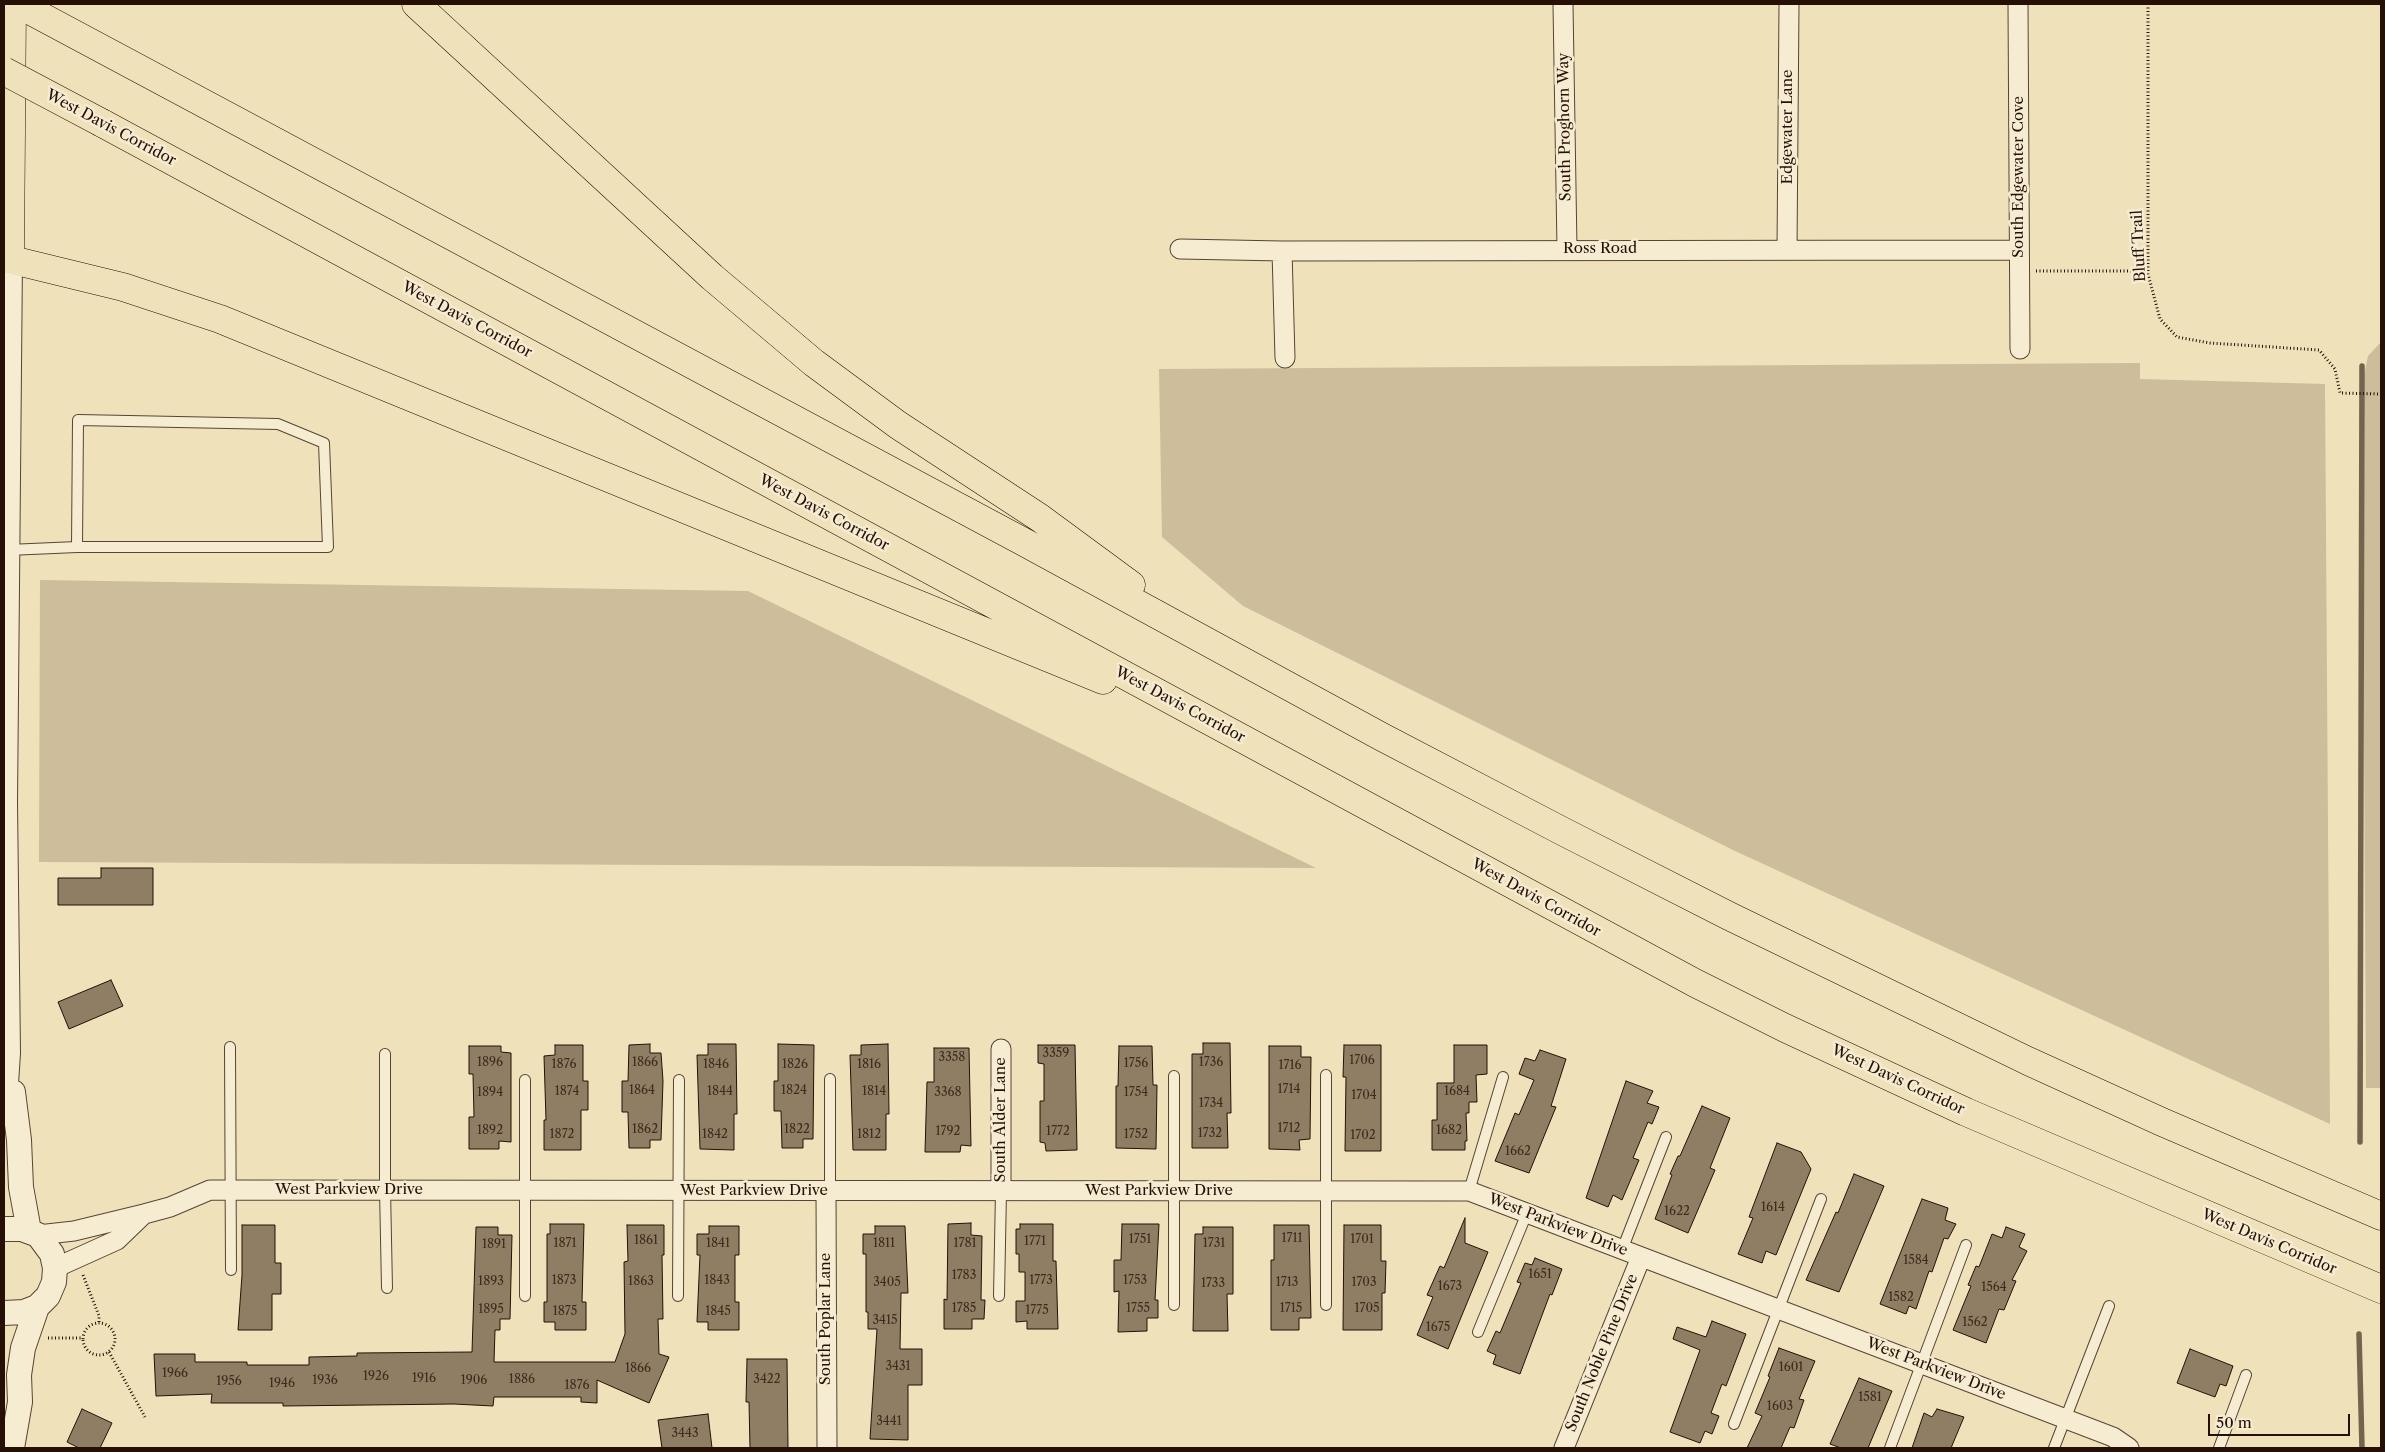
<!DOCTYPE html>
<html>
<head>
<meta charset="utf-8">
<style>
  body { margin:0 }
  #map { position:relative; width:2385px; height:1452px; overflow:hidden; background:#efe1ba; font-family:"Libre Caslon Text",serif }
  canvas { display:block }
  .frame { position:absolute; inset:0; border:5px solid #261006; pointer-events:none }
  .scale { position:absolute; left:2208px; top:1414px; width:142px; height:22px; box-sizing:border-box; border:2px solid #261006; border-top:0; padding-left:6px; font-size:15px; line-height:18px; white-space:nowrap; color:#261006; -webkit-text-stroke:4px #f5ecd2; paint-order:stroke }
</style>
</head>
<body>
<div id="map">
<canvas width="2385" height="1452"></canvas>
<div class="frame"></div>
<div class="scale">50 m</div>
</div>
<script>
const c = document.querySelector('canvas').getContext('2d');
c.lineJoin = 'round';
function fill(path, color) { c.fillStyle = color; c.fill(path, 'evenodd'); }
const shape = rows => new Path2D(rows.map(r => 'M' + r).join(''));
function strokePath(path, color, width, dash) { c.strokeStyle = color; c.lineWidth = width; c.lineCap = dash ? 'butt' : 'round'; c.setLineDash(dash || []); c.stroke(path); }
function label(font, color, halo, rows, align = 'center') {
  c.font = font + ' "Libre Caslon Text",serif'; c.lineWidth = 5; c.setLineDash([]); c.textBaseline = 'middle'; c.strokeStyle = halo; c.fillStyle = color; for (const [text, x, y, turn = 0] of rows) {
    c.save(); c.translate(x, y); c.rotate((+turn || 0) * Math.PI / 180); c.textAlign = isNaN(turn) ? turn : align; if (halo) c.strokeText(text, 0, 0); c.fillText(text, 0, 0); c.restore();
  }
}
fill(shape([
  [2381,342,2381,1088,2366,1088,2362,385,2368,356],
  [2140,363,2140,379,2325,384,2330,1124,1735,851,1243,606,1162,537,1159,369],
  [40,580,748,591,1316,868,39,862]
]), '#cdbd9b');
strokePath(shape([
  [2360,1142,2362,366],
  [2359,1334,2362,1448]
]), '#76634d', 5.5);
const building = shape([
  [101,868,153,868,153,905,58,905,58,878,101,878,101,868],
  [111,980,123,1006,69,1029,58,1002,111,980],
  [1203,1043,1230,1043,1231,1113,1227,1113,1228,1148,1192,1148,1192,1054,1203,1054,1203,1043],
  [650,1044,650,1053,661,1053,663,1081,661,1140,650,1140,650,1148,629,1148,628,1112,622,1112,622,1081,628,1081,629,1045,650,1044],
  [708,1044,736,1044,737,1114,734,1114,734,1150,700,1149,697,1055,708,1055,708,1044],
  [778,1044,814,1045,813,1139,803,1139,803,1148,782,1148,781,1111,774,1111,774,1081,778,1081,778,1044],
  [888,1044,889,1114,886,1114,886,1150,853,1150,850,1055,861,1055,861,1045,888,1044],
  [555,1045,583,1045,583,1081,588,1081,588,1110,581,1110,581,1150,544,1150,544,1120,546,1120,544,1056,555,1055,555,1045],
  [1038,1045,1075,1045,1077,1150,1046,1151,1045,1143,1040,1142,1040,1101,1044,1101,1044,1064,1038,1063,1038,1045],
  [1344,1045,1381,1045,1381,1151,1345,1151,1346,1077,1343,1077,1344,1045],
  [1454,1045,1487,1045,1487,1074,1476,1075,1477,1102,1469,1102,1469,1113,1466,1113,1467,1141,1465,1141,1465,1150,1432,1150,1432,1120,1437,1120,1437,1083,1454,1083,1454,1045],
  [469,1046,501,1046,501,1052,511,1053,511,1142,499,1141,499,1149,469,1149,469,1117,474,1117,473,1074,469,1074,469,1046],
  [1119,1046,1152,1046,1153,1085,1157,1085,1156,1149,1116,1148,1116,1086,1118,1086,1119,1046],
  [1269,1046,1301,1046,1301,1057,1311,1057,1310,1139,1299,1140,1300,1150,1269,1149,1269,1046],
  [934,1048,969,1048,971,1146,961,1145,960,1152,925,1152,927,1082,934,1082,934,1048],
  [1540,1050,1566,1059,1551,1106,1556,1107,1529,1173,1495,1161,1515,1113,1519,1115,1534,1080,1519,1074,1525,1058,1535,1061,1540,1050],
  [1626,1081,1653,1091,1647,1103,1659,1107,1652,1124,1648,1122,1633,1158,1639,1160,1622,1200,1613,1195,1608,1207,1586,1198,1626,1081],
  [1702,1106,1730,1118,1710,1168,1715,1170,1688,1233,1655,1219,1672,1175,1670,1174,1678,1156,1680,1156,1702,1106],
  [1777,1143,1801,1152,1811,1169,1776,1255,1766,1251,1762,1263,1738,1254,1753,1218,1749,1217,1777,1143],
  [1854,1174,1884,1186,1839,1292,1806,1280,1836,1212,1838,1213,1854,1174],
  [1922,1199,1948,1208,1945,1220,1956,1224,1948,1239,1944,1238,1932,1272,1929,1271,1916,1309,1909,1306,1906,1314,1880,1304,1922,1199],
  [1465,1218,1465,1243,1488,1252,1448,1349,1417,1335,1433,1297,1427,1295,1440,1266,1444,1268,1465,1218],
  [971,1223,971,1235,982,1236,981,1300,985,1300,984,1319,972,1319,972,1329,944,1329,944,1299,947,1300,948,1224,971,1223],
  [550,1224,584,1224,582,1302,586,1302,586,1330,555,1330,555,1322,544,1322,544,1302,547,1302,547,1234,550,1234,550,1224],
  [1020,1224,1053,1224,1053,1261,1056,1261,1058,1329,1027,1329,1027,1321,1016,1322,1016,1301,1025,1301,1025,1272,1019,1272,1019,1254,1016,1254,1016,1229,1020,1229,1020,1224],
  [1122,1224,1159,1224,1155,1300,1158,1300,1158,1318,1147,1318,1147,1331,1118,1332,1119,1291,1114,1292,1114,1260,1121,1260,1122,1224],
  [242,1225,275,1225,275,1263,281,1263,281,1294,272,1294,272,1330,238,1330,242,1275,242,1225],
  [627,1225,664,1225,664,1255,662,1255,663,1319,658,1319,659,1354,669,1357,649,1403,597,1380,597,1403,581,1402,581,1397,494,1397,493,1406,454,1404,283,1406,283,1403,211,1403,212,1394,156,1396,154,1354,195,1354,195,1362,247,1362,247,1365,309,1365,309,1357,357,1356,357,1353,472,1352,476,1227,498,1227,498,1235,512,1235,510,1319,500,1319,500,1330,495,1330,494,1362,615,1362,625,1334,624,1262,628,1261,627,1225],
  [1274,1225,1309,1225,1311,1318,1299,1318,1299,1330,1271,1330,1271,1260,1274,1260,1274,1225],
  [1344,1225,1381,1225,1381,1261,1386,1261,1385,1293,1382,1293,1382,1330,1343,1330,1344,1225],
  [709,1226,739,1226,739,1255,735,1255,735,1302,739,1302,739,1330,708,1330,708,1322,697,1322,700,1255,697,1255,697,1234,709,1234,709,1226],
  [875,1226,905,1226,908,1293,901,1293,900,1349,922,1349,922,1385,908,1385,908,1440,870,1439,877,1329,868,1329,868,1312,866,1312,866,1254,863,1254,863,1234,875,1234,875,1226],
  [1203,1227,1233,1227,1233,1294,1227,1294,1228,1331,1193,1331,1195,1234,1203,1234,1203,1227],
  [2006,1227,2025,1234,2019,1247,2027,1251,2012,1280,2016,1281,2004,1310,1999,1309,1986,1343,1953,1330,1971,1286,1968,1285,1976,1266,1979,1267,1992,1234,2002,1238,2006,1227],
  [1535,1258,1562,1269,1552,1295,1550,1294,1520,1374,1493,1364,1496,1355,1487,1351,1496,1331,1500,1333,1521,1283,1517,1282,1525,1263,1532,1265,1535,1258],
  [1712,1321,1746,1334,1726,1386,1722,1384,1711,1413,1719,1416,1712,1434,1705,1431,1700,1443,1670,1432,1700,1350,1673,1339,1677,1327,1706,1337,1712,1321],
  [1779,1348,1815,1361,1799,1399,1804,1400,1794,1428,1790,1427,1781,1448,1747,1448,1762,1416,1755,1413,1770,1377,1768,1376,1779,1348],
  [2190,1349,2233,1366,2226,1386,2220,1384,2215,1397,2177,1383,2190,1349],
  [747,1359,787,1359,788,1448,750,1448,749,1402,746,1402,747,1359],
  [1859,1378,1892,1391,1868,1448,1841,1448,1830,1444,1859,1378],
  [82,1409,112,1423,100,1448,79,1448,67,1442,82,1409],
  [1937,1409,1964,1417,1951,1448,1912,1448,1924,1413,1932,1417,1937,1409],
  [708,1414,712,1448,662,1448,658,1420,708,1414]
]);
fill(building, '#8f7d64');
strokePath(building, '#261006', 1);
const service = shape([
  [8,550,77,547,328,547,324,443,278,424,78,420,77,547],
  [230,1047,231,1270],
  [385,1054,385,1189,387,1288],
  [1326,1075,1326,1305],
  [1174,1076,1174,1305],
  [830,1079,830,1191],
  [525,1080,525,1296],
  [1469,1191,1503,1077],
  [1622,1250,1666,1137],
  [678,1296,679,1080],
  [999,1296,1001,1191],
  [1478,1332,1527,1213],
  [1734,1424,1821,1199],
  [1890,1448,1966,1245],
  [2054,1448,2109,1306],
  [2219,1448,2246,1375]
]);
const minor = shape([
  [1563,4,1567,249],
  [2018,4,2020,349],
  [1180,249,1282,251,2019,250],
  [1787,250,1789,4],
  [1282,251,1285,358],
  [1001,1049,1001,1191],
  [826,1191,827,1448],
  [38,1235,74,1231,144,1214,170,1207,210,1190,1469,1191,2113,1437,2129,1448],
  [55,1268,117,1240,144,1214],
  [1564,1448,1641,1257]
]);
const tertiary = shape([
  [13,1092,19,1140,21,1187,29,1231],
  [4,1114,8,1053,5,802,10,259],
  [4,1229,22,1229,38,1235,52,1254,55,1268,54,1282,48,1296,37,1307,24,1312,4,1313],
  [12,1448,20,1402,19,1375,23,1348,37,1307]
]);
const primary = shape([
  [10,259,12,4]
]);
const motorway = shape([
  [18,4,1022,541,1382,737,1564,832,1729,916,2028,1061,2162,1122,2381,1216],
  [416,4,712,277,814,363,898,425,1040,518,1131,585],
  [102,123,1695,983,1785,1028,1966,1112,2381,1289],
  [4,258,123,287,220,319,1103,680]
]);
strokePath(service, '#584433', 12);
strokePath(minor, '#584433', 21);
strokePath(tertiary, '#584433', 26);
strokePath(primary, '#261006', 29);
strokePath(motorway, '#261006', 29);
strokePath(shape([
  [2148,4,2148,274,2160,319,2177,337,2210,343,2319,350,2335,369,2340,393,2381,394],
  [2036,271,2148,271],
  [83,1275,99,1316,99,1323],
  '83 1339a16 16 0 1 1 32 0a16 16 0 1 1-32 0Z',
  [48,1338,83,1338],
  [109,1352,145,1417]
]), '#261006', 3, [1, 2.5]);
strokePath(service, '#f5ecd2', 10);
strokePath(minor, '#f5ecd2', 19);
strokePath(tertiary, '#f5ecd2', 24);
strokePath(primary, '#efe1ba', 28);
strokePath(motorway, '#efe1ba', 28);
const motorwayBridge = shape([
  [4,71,102,123]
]);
strokePath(motorwayBridge, '#261006', 29, []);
strokePath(motorwayBridge, '#efe1ba', 28);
label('12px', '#402b1e', null, [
  ["3359",1056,1054],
  ["3358",952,1058],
  ["1706",1362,1061],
  ["1896",490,1063],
  ["1866",645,1063],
  ["1736",1211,1063],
  ["1756",1136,1064],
  ["1876",564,1065],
  ["1846",716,1065],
  ["1826",795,1065],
  ["1816",869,1065],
  ["1716",1290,1066],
  ["1714",1289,1090],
  ["1864",642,1091],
  ["1824",794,1091],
  ["1874",567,1092],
  ["1844",720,1092],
  ["1814",874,1092],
  ["1684",1457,1092],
  ["1894",490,1093],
  ["3368",948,1093],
  ["1754",1136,1093],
  ["1704",1364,1096],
  ["1734",1211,1104],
  ["1712",1289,1129],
  ["1862",645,1130],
  ["1822",797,1130],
  ["1892",490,1131],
  ["1682",1449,1131],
  ["1792",948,1132],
  ["1772",1058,1132],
  ["1732",1210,1134],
  ["1872",562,1135],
  ["1842",715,1135],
  ["1812",869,1135],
  ["1752",1136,1135],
  ["1702",1363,1136],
  ["1662",1518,1152],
  ["1614",1773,1208],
  ["1622",1677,1212],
  ["1711",1292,1239],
  ["1751",1140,1240],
  ["1701",1362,1240],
  ["1861",646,1241],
  ["1771",1035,1242],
  ["1871",565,1244],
  ["1841",718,1244],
  ["1811",884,1244],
  ["1781",965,1244],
  ["1731",1214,1244],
  ["1891",494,1245],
  ["1584",1916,1261],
  ["1651",1540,1275],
  ["1783",964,1276],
  ["1873",564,1281],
  ["1843",717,1281],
  ["1773",1041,1281],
  ["1753",1135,1281],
  ["1893",491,1282],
  ["1863",641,1282],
  ["3405",887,1283],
  ["1713",1287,1283],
  ["1703",1364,1283],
  ["1733",1213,1284],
  ["1673",1450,1287],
  ["1564",1994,1288],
  ["1582",1901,1298],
  ["1785",964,1309],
  ["1755",1138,1309],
  ["1715",1291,1309],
  ["1705",1367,1309],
  ["1895",491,1310],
  ["1775",1037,1311],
  ["1875",565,1312],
  ["1845",718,1312],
  ["3415",885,1321],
  ["1562",1975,1323],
  ["1675",1438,1328],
  ["3431",898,1367],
  ["1601",1791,1368],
  ["1866",638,1369],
  ["1966",175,1374],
  ["1926",376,1377],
  ["1916",424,1379],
  ["1886",522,1380],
  ["3422",767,1380],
  ["1936",325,1381],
  ["1906",474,1381],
  ["1956",229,1382],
  ["1946",282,1384],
  ["1876",577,1386],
  ["1581",1870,1398],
  ["1603",1780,1407],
  ["3441",889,1422],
  ["3443",685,1434]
]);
label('15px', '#261006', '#f5ecd2', [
  ["South Proghorn Way",1565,127,-91],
  ["Edgewater Lane",1788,127,-90],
  ["West Davis Corridor",111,128,28],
  ["South Edgewater Cove",2019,177,-90],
  ["Bluff Trail",2139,246,-93],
  ["Ross Road",1600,249],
  ["West Davis Corridor",467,320,28],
  ["West Davis Corridor",824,513,28],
  ["West Davis Corridor",1180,705,28],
  ["West Davis Corridor",1536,898,29],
  ["West Davis Corridor",1898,1080,25],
  ["South Alder Lane",1001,1120,-90],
  ["West Parkview Drive",349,1190],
  ["West Parkview Drive",754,1191],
  ["West Parkview Drive",1159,1191],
  ["West Parkview Drive",1558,1225,21],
  ["West Davis Corridor",2269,1242,23],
  ["South Poplar Lane",826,1319,-90],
  ["South Noble Pine Drive",1602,1353,-68],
  ["West Parkview Drive",1936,1369,21]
]);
</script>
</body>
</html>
